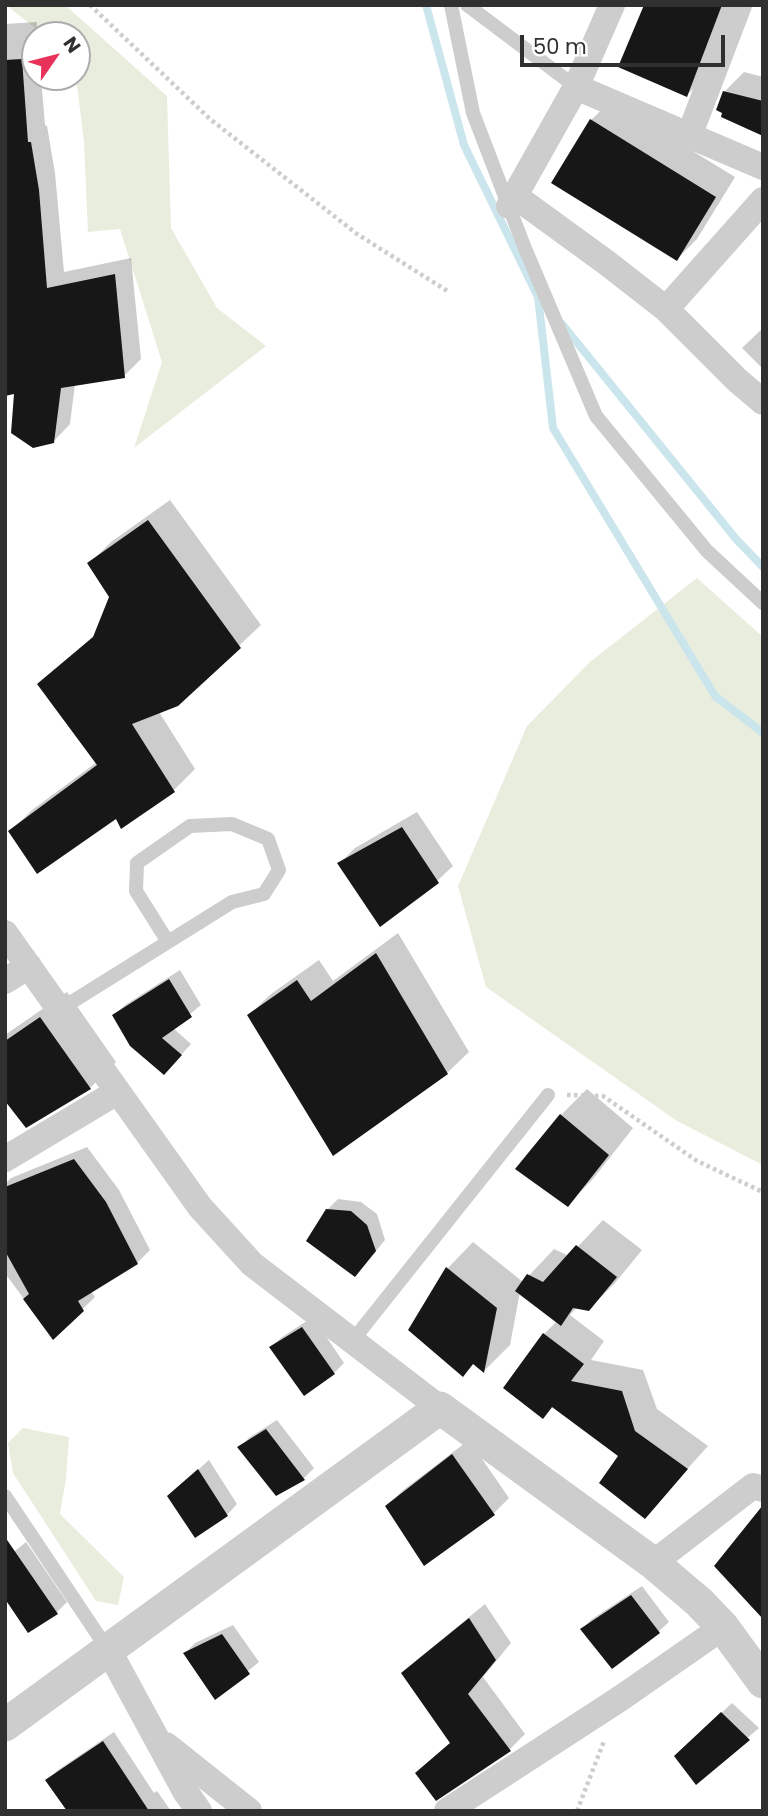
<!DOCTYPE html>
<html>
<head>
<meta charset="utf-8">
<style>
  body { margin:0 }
  #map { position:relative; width:768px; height:1816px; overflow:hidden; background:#fff; font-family:Poppins,sans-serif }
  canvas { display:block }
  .frame { position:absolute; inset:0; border:7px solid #303030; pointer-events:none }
  .north { position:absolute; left:21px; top:21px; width:70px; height:70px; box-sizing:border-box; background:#fff; border:2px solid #acacac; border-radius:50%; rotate:55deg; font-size:19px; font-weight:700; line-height:28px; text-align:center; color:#303030 }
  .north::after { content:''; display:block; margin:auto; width:24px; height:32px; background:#e83259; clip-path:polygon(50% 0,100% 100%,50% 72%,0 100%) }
  .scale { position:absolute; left:520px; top:35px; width:205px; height:32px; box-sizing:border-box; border:4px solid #303030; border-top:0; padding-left:9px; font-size:21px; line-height:24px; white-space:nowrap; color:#303030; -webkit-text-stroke:5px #fff; paint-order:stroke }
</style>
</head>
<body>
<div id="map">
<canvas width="768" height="1816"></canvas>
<div class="frame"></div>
<div class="north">N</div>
<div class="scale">50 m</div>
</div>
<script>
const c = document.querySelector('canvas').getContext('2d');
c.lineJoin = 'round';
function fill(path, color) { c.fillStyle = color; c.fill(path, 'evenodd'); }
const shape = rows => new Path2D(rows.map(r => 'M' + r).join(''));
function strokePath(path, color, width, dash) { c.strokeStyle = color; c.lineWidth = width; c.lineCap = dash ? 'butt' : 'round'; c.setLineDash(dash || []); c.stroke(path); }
fill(shape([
  [6,5,65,5,167,96,171,228,217,308,266,346,134,448,162,362,120,229,88,232,84,142,76,77,77,35,44,35],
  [697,578,763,637,763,1165,677,1121,486,987,458,886,527,726,590,662],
  [23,1428,69,1437,66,1478,60,1514,124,1577,118,1605,96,1601,13,1473,8,1443]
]), '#e9edde');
fill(shape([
  [646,5,733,5,706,76,687,95],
  [37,22,35,77,41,77,45,125,47,126,55,173,64,272,131,258,141,359,124,376,75,384,70,424,53,442,16,392,5,394,5,24],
  [744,72,763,77,763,134,724,92],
  [611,101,735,177,697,239,677,259,591,120],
  [763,328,763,369,742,348],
  [170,500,261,625,177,704,159,712,195,769,174,790,116,817,11,831,32,810,97,762,40,684,97,633,111,597,90,563,111,542],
  [417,812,453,866,437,881,340,863,355,848],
  [398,933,469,1052,447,1073,249,1015,271,994,319,960,333,981],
  [180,970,201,1005,173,1028,191,1044,174,1063,115,1015,125,1005],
  [67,992,116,1062,90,1088,5,1098,5,1035],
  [587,1089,633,1128,593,1179,567,1205,517,1169,561,1115],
  [87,1147,119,1190,150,1250,137,1263,91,1291,95,1297,53,1338,7,1276,5,1277,5,1184,11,1178],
  [338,1199,361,1202,377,1214,385,1240,365,1264,327,1210],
  [603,1220,642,1250,615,1283,589,1309,577,1307,570,1315,604,1341,591,1360,643,1370,657,1409,708,1446,645,1516,620,1456,554,1406,543,1417,544,1334,557,1321,520,1292,510,1345,484,1371,474,1363,463,1375,410,1330,448,1268,473,1242,523,1282,554,1249,569,1256],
  [313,1317,344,1363,334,1373,271,1347,282,1337],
  [277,1420,314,1468,304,1478,276,1494,240,1447,250,1437],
  [469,1440,509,1498,494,1513,387,1506,402,1491],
  [209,1460,237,1504,227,1515,180,1486],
  [26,1542,67,1602,56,1613,5,1559],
  [642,1586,669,1622,658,1632,582,1629,592,1619],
  [485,1604,511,1643,483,1677,525,1734,510,1749,436,1798,433,1758,451,1742,403,1673,419,1658],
  [233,1625,259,1662,216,1697,185,1653,195,1643],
  [732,1703,759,1728,696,1782,686,1746],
  [114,1732,154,1793,157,1791,171,1811,78,1811,48,1780,58,1770]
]), '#0003');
strokePath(shape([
  [426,5,464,145,538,297,544,304],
  [538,297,553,428,715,696,763,733],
  [562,324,736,539,763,567]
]), '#cbe5ed', 8);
fill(shape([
  [644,5,722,5,687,97,618,67],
  [22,59,28,142,31,142,39,190,47,288,115,274,125,378,61,388,54,443,33,448,11,433,14,394,5,396,5,60],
  [723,91,763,101,763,136,721,117,722,113,716,110],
  [590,119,716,197,677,261,551,183],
  [148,520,241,648,178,706,132,724,175,792,121,829,116,819,37,874,8,831,97,765,37,684,93,637,109,597,87,563],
  [402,827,439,883,380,927,337,863],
  [376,953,448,1074,333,1156,247,1015,297,980,311,1001],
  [169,979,192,1017,162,1038,182,1055,164,1075,130,1046,112,1015],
  [40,1017,91,1089,26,1128,5,1101,5,1041],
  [560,1114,609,1155,568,1207,515,1169],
  [74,1159,106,1202,138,1264,78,1301,84,1311,53,1340,23,1299,29,1294,5,1251,5,1187],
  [326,1209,351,1211,367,1225,376,1251,355,1277,306,1241],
  [576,1245,617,1277,589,1311,573,1308,561,1326,515,1291,527,1274,543,1282],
  [446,1267,497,1308,484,1373,473,1364,463,1377,408,1330],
  [302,1327,335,1374,304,1396,269,1347],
  [543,1333,584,1364,571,1381,622,1391,635,1431,688,1469,645,1519,599,1483,618,1456,552,1407,543,1419,503,1388],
  [266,1429,305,1480,276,1496,237,1447],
  [452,1454,495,1515,424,1566,385,1506],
  [198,1469,228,1516,195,1538,167,1496],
  [763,1505,763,1619,714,1566],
  [5,1537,58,1614,28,1633,5,1599],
  [631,1595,660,1633,612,1669,580,1629],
  [469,1618,496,1660,468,1694,511,1751,436,1801,415,1773,450,1743,401,1673],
  [222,1634,250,1674,215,1700,183,1653],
  [721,1712,750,1740,696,1785,674,1756],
  [103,1741,149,1811,67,1811,45,1780]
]), '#171717');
strokePath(shape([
  [90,5,210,119,357,234,449,292],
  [567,1095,603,1096,697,1161,763,1192],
  [577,1811,604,1741]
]), '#cdcdcd', 4.5, [3.5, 3.5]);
strokePath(shape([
  [451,5,473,113,524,246,596,416,707,551,763,603],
  [467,5,576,87],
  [59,1010,232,902,264,894,279,870,268,839,232,824,190,826,137,863,136,891,168,942],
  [353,1340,548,1095],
  [5,1496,108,1650]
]), '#cdcdcd', 14);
strokePath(shape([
  [576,87,763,167],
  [689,136,739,5],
  [515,196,607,263,666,309,737,380,763,402],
  [509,206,576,87,612,5],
  [666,309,763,200],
  [5,933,200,1207,252,1264,440,1408],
  [5,981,29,966],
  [5,1159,117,1092],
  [653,1563,753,1486,763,1489],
  [109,1651,185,1791,199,1811],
  [166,1745,249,1811],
  [447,1811,621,1698,723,1627]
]), '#cdcdcd', 26);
strokePath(shape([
  [5,1725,440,1408,653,1563,699,1602,723,1627,763,1682]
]), '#cdcdcd', 33);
</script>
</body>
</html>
